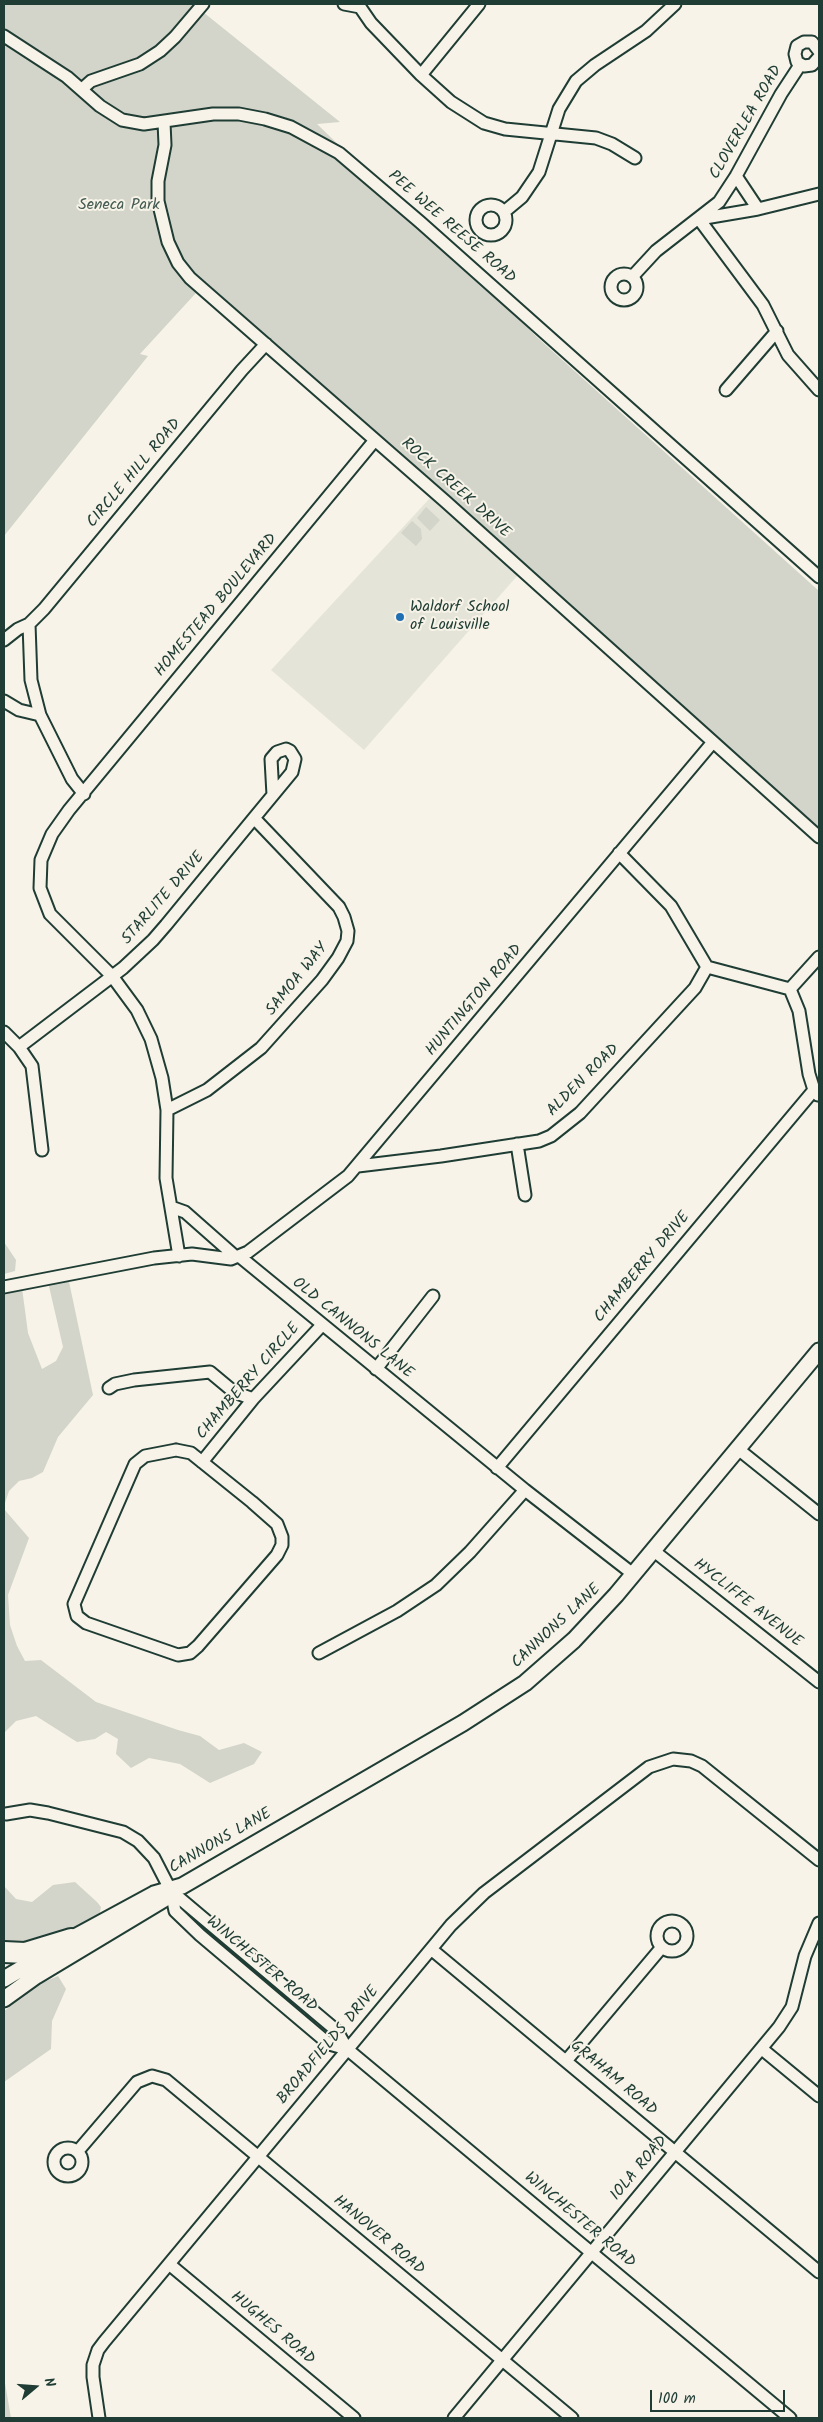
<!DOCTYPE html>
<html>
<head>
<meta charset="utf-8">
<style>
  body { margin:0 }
  #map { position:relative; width:823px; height:2422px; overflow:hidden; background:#f7f3e8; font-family:Kalam,sans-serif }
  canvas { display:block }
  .frame { position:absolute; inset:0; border:5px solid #1f3d34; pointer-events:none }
  .north { position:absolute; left:10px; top:2362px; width:50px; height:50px; -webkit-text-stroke:4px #f7f3e8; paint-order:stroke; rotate:72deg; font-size:14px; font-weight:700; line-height:20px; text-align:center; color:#1f3d34 }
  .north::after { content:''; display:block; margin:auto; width:18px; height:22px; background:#1f3d34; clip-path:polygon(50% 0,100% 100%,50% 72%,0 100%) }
  .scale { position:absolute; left:650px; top:2390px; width:135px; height:22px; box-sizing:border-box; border:2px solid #1f3d34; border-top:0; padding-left:6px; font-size:15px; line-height:18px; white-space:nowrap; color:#1f3d34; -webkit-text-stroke:4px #f7f3e8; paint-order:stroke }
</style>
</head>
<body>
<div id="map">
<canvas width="823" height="2422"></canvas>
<div class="frame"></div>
<div class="north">N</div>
<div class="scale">100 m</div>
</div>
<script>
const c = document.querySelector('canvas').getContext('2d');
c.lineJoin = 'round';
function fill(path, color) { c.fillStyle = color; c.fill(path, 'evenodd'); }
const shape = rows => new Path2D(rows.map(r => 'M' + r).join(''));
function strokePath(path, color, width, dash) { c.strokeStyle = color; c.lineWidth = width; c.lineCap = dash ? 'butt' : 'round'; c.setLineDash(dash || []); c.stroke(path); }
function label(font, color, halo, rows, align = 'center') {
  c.font = font + ' Kalam,sans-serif'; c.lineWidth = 4; c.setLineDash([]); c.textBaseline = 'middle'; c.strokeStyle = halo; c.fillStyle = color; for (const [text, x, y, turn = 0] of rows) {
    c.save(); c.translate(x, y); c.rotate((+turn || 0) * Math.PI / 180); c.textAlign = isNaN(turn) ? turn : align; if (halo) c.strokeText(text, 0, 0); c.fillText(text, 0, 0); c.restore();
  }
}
fill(shape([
  [430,498,518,575,364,750,271,670]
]), '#e5e4d9');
fill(shape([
  [4,4,193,4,340,122,317,124,539,339,819,591,819,827,206,282,140,354,148,356,4,536],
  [426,507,440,520,430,531,417,518],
  [412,521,421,529,422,539,416,546,401,533],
  [4,1242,16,1260,15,1271,4,1274],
  [68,1277,93,1395,58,1437,43,1472,32,1478,19,1481,9,1491,4,1506,4,1293,22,1288,28,1333,42,1369,56,1361,63,1347,48,1282],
  [4,1509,29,1538,8,1595,10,1625,17,1646,25,1661,41,1660,96,1702,178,1730,200,1736,219,1750,244,1743,262,1752,254,1764,210,1783,180,1764,149,1758,131,1768,116,1754,118,1739,106,1732,95,1739,77,1742,36,1716,16,1721,4,1733],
  [75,1882,97,1902,101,1907,99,1917,48,1939,28,1944,4,1942,4,1886,16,1899,32,1902,53,1885],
  [58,1976,66,1989,52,2021,51,2049,4,2082,4,2011,44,1982],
  [4,2195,5,2383,11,2418,4,2418]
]), '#d3d5ca');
const street = shape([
  [344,4,360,7],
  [360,7,371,23,421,75,451,102,484,123,505,129,596,138,612,144,635,158],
  [4,36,67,77,100,106,122,120,144,124,213,114,239,114,265,119,291,127,339,153,420,222,819,577],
  [819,51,812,42,804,42,797,46,795,54,797,62,804,66,812,65,819,57],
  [421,75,479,4],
  [82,89,91,81,140,64,160,51,175,37,203,4],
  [164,122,165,145,158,181,158,201,168,242,178,263,190,278,446,502,819,837],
  [736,176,758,209],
  [819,194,758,209,699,219,763,305,788,355,819,390],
  '476 220a15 15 0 1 1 30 0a15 15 0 1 1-30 0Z',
  [504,212,522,197,539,172,559,109,576,81,595,65,646,31,675,4],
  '611 287a13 13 0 1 1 26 0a13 13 0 1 1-26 0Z',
  [632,277,656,251,719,202,736,176,781,94,800,65],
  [726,390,777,331],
  [29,624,31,680,40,715],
  [4,640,18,629,29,624,44,609,242,370,266,344],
  [4,701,19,710,40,715,72,779,84,794],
  [619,853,671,906,707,967,790,989,799,1011,809,1074,814,1090,818,1095],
  [790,989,819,957],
  [4,1032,19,1047,32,1066,42,1150],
  [19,1047,123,968,153,940,166,925,254,818,292,772,295,759,290,751,286,749,277,752,271,759,273,795],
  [167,1110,207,1090,261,1048,322,980,338,958,347,941,348,931,344,917,339,907,254,818],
  [517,1144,525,1195],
  [358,1166,441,1156,539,1141,551,1136,580,1113,683,1001,695,988,707,967],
  [171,1207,185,1212,236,1257],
  [179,1256,166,1178,167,1110,162,1078,151,1039,137,1010,112,976,50,914,40,888,41,860,52,834,69,810,375,440],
  [239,1256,525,1490,633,1574],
  [4,1287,154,1258,192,1254,231,1259,248,1252,348,1176,713,742],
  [376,1369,433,1296],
  [109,1388,115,1384,134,1380,210,1372,234,1392,253,1399],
  [738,1449,819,1514],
  [176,1450,191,1453,252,1502,277,1524,282,1537,282,1545,277,1555,198,1646,190,1653,178,1655,86,1623,77,1616,74,1604,135,1464,145,1456,176,1450],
  [202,1462,253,1399,322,1325],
  [497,1468,814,1090],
  [654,1551,819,1682],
  [319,1653,397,1611,436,1585,470,1552,525,1490],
  [6,1814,30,1810,48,1813,123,1832,138,1841,154,1858,171,1891,175,1911,200,1935,329,2044,347,2049],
  [171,1891,337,2031,347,2049,790,2418],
  '657 1936a15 15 0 1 1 30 0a15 15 0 1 1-30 0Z',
  [431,1949,819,2272],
  [762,2049,819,2096],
  [566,2061,662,1947],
  '54 2162a14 14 0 1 1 28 0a14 14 0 1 1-28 0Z',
  [78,2151,137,2082,152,2076,166,2080,572,2418],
  [169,2264,354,2418],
  [99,2418,93,2377,93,2365,98,2350,104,2342,451,1925,484,1893,649,1767,673,1759,691,1761,702,1766,819,1860],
  [454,2418,779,2027,792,2007,805,1956,819,1923]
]);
const secondary = shape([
  [4,1979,71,1939,154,1894,182,1886,463,1723,525,1683,574,1640,616,1595,819,1351],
  [4,1999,36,1976,164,1899,169,1894]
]);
const highway = shape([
  [4,1952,25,1953,71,1939]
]);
strokePath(street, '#1f3d34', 15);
strokePath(secondary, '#1f3d34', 19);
strokePath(highway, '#1f3d34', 24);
strokePath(street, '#f7f3e8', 11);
strokePath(secondary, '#f7f3e8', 15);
strokePath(highway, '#f7f3e8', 20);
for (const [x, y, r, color] of [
  [400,617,5,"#1f6fb2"]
]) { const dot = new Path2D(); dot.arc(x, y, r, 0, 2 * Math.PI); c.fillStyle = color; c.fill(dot); strokePath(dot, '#f7f3e8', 2); }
label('16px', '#1f3d34', '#f7f3e8', [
  ["CLOVERLEA ROAD",747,123,-60],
  ["PEE WEE REESE ROAD",451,228,41],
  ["CIRCLE HILL ROAD",135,474,-50],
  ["ROCK CREEK DRIVE",455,489,42],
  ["HOMESTEAD BOULEVARD",217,606,-50],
  ["STARLITE DRIVE",164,899,-49],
  ["SAMOA WAY",298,980,-51],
  ["HUNTINGTON ROAD",475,1001,-50],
  ["ALDEN ROAD",584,1081,-45],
  ["CHAMBERRY DRIVE",643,1268,-50],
  ["OLD CANNONS LANE",352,1329,39],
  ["CHAMBERRY CIRCLE",249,1382,-49],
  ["HYCLIFFE AVENUE",747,1604,38],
  ["CANNONS LANE",557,1627,-43],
  ["CANNONS LANE",221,1842,-30],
  ["WINCHESTER ROAD",261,1965,40],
  ["BROADFIELDS DRIVE",329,2046,-50],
  ["GRAHAM ROAD",613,2079,40],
  ["IOLA ROAD",640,2169,-50],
  ["WINCHESTER ROAD",579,2221,40],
  ["HANOVER ROAD",378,2236,40],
  ["HUGHES ROAD",272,2329,40]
]);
label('16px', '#435b52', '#f7f3e8', [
  ["Seneca Park",119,206]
]);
label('16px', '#1f3d34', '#f7f3e8', [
  ["Waldorf School",410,608],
  ["of Louisville",410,626]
], 'left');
</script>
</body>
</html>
